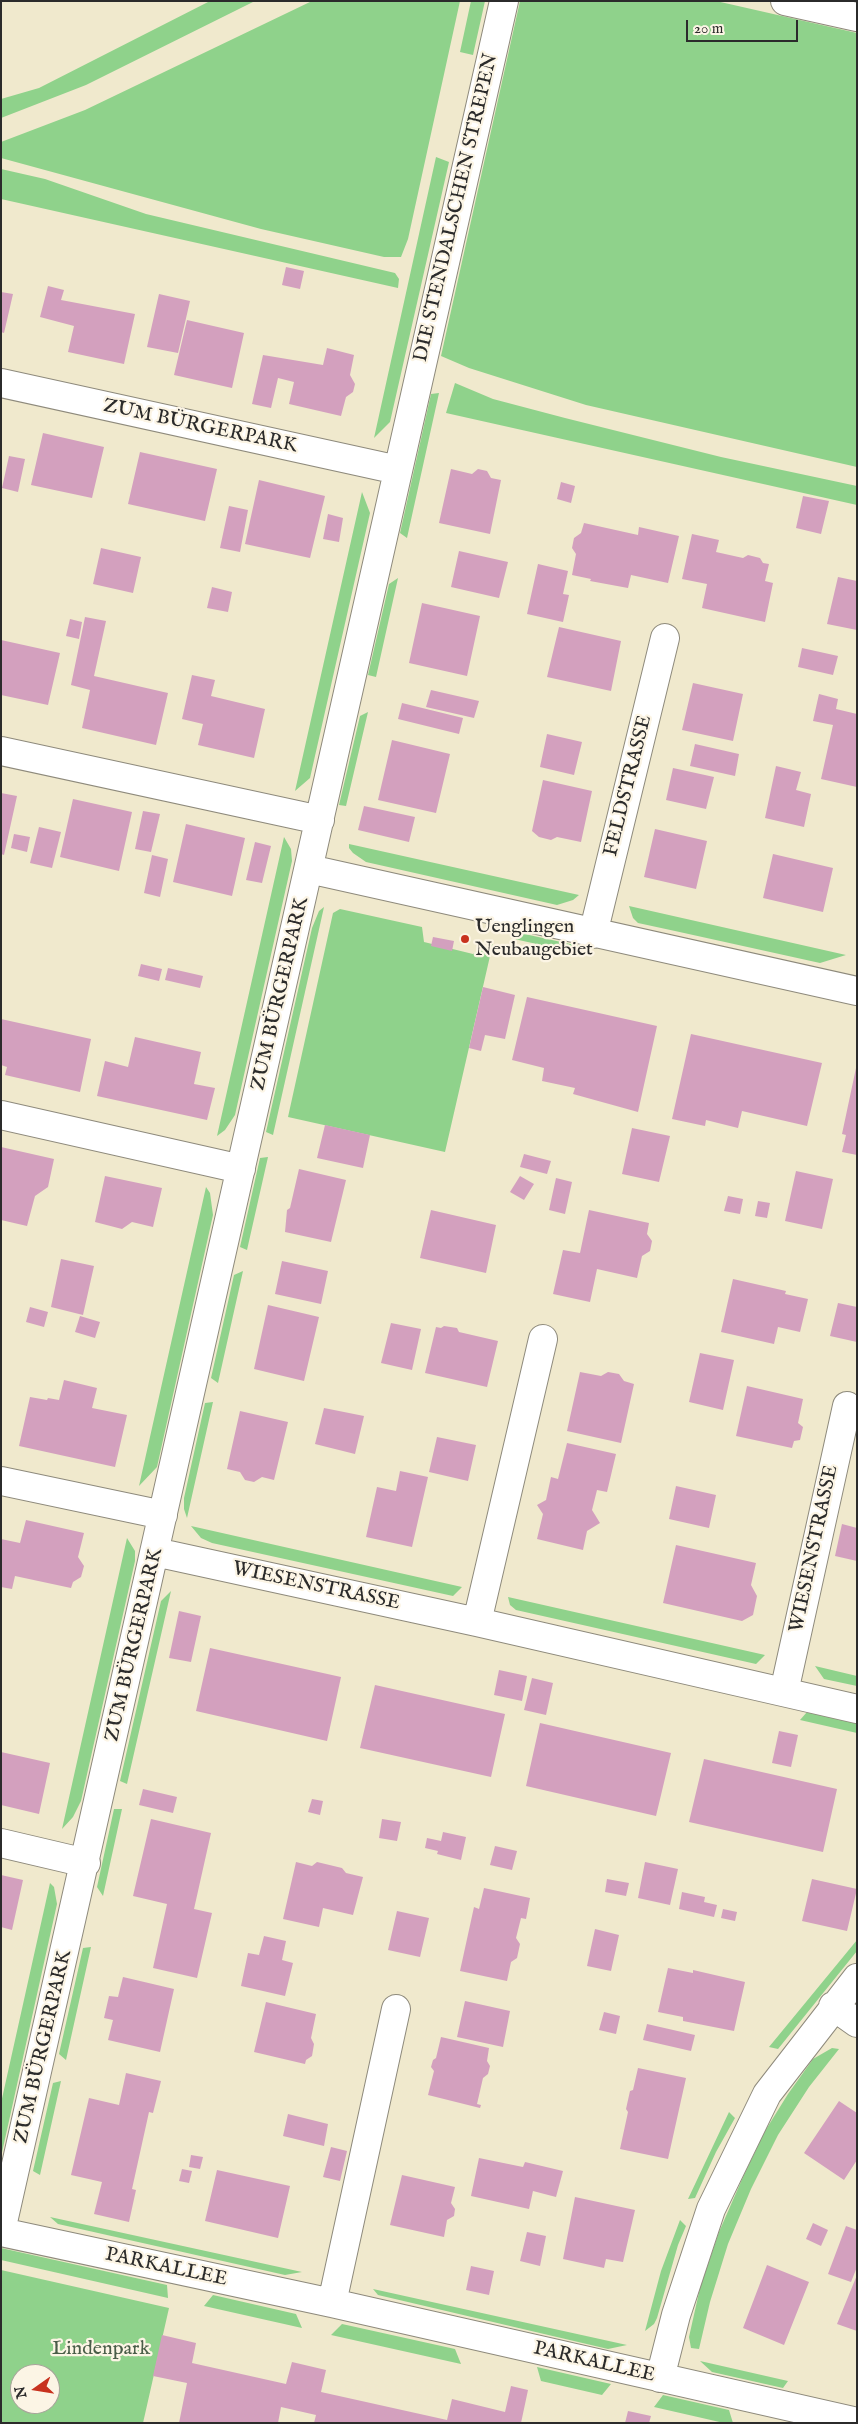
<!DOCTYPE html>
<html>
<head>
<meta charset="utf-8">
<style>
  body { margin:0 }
  #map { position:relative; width:858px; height:2424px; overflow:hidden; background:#f0e9cd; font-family:"IM FELL English",serif }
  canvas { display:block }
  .frame { position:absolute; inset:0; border:2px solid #2b2b2b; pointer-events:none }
  .north { position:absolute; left:10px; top:2364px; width:50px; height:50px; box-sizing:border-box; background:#fcf5e5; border:1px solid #a8a49b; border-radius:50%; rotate:257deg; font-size:14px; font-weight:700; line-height:20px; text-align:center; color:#2b2b2b }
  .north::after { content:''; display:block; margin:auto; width:18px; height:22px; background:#c8321e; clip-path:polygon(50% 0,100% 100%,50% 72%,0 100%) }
  .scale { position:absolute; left:686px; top:20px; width:112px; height:22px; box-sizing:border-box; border:2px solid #2b2b2b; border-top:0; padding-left:6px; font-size:15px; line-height:18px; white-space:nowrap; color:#2b2b2b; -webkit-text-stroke:4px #fcf5e5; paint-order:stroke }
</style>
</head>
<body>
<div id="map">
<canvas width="858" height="2424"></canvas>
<div class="frame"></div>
<div class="north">N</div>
<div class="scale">20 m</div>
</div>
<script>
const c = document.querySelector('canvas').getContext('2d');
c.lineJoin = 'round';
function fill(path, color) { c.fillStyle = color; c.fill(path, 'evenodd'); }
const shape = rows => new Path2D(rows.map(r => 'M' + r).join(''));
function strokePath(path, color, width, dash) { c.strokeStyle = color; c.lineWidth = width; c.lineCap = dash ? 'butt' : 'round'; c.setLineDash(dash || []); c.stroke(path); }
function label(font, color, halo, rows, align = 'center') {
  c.font = font + ' "IM FELL English",serif'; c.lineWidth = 4.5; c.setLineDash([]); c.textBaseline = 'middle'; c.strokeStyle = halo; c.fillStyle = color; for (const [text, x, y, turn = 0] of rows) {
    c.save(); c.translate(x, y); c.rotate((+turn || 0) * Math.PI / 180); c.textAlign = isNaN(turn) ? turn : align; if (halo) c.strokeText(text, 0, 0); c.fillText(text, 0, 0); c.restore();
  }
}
fill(shape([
  [210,1,255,1,86,85,1,118,1,99,39,88],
  [312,1,460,1,408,239,401,257,384,257,261,229,1,158,1,142,85,110],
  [471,1,485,1,473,55,460,52],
  [520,1,716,1,857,33,857,467,586,405,469,368,441,356],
  [436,157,449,162,390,422,374,438],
  [1,169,45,179,146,214,395,273,399,279,398,288,1,199],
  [455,383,493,399,565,418,721,457,857,486,857,505,446,413],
  [439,393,407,538,400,533,431,394],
  [362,492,370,513,310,778,295,791],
  [398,578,376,677,368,675,389,584],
  [368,712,346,806,339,805,360,716],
  [284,837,291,849,292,861,235,1115,225,1130,217,1136],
  [349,844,579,895,573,900,557,905,366,862,353,853,349,848],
  [629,906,846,955,820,963,675,931,638,923,633,918],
  [324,907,273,1135,266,1132,312,928,319,911],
  [340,909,422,927,424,942,473,954,493,943,445,1152,288,1117,333,913],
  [520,933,584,947,587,955,514,939],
  [268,1157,247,1250,240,1247,260,1158],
  [206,1187,210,1193,213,1215,157,1467,139,1486],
  [243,1271,218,1383,211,1378,234,1275],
  [213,1402,187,1518,184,1509,184,1498,205,1403],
  [191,1526,462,1587,453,1596,212,1543,201,1538],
  [127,1538,135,1551,135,1561,81,1801,73,1817,62,1829],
  [171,1591,127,1784,120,1781,161,1601],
  [508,1597,765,1655,756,1664,516,1610,510,1605],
  [815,1666,857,1676,857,1686,824,1679],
  [807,1712,857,1723,857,1733,800,1720],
  [114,1809,122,1809,103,1896,97,1887],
  [50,1883,54,1887,57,1904,1,2157,1,2103],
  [857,1940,857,1951,778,2049,769,2047],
  [91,1947,66,2060,59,2054,83,1948],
  [832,2048,839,2049,809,2087,778,2135,751,2189,728,2244,710,2302,699,2349,691,2348,689,2337,700,2288,719,2232,743,2177,765,2131,788,2094,813,2059],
  [61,2081,40,2175,33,2171,53,2083],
  [729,2112,735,2118,716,2152,695,2198,688,2199],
  [50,2217,302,2272,285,2275,58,2224],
  [680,2220,686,2226,678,2245,657,2318,654,2324,645,2331,661,2271],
  [1,2248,167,2285,168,2298,1,2260],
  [1,2270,169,2308,143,2423,1,2423],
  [20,2374,50,2374,50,2404,20,2404],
  [373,2289,627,2345,608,2349,378,2295],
  [213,2295,296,2314,302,2328,204,2306],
  [342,2324,455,2349,461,2364,331,2335],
  [700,2361,788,2381,783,2388,712,2372],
  [537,2367,611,2384,602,2395,541,2381],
  [663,2395,729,2410,733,2423,724,2423,654,2407]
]), '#8fd28b');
fill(shape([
  [286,267,304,271,300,289,282,285],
  [48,286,64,290,61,300,135,314,124,364,68,352,74,326,40,317],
  [1,292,13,294,4,333,1,332],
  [159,294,190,301,178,353,147,347],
  [187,320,244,333,232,388,174,375],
  [327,348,354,355,350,375,355,384,353,392,346,397,341,416,289,404,294,382,278,378,271,408,252,404,263,355,323,365],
  [43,433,104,447,92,498,31,485],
  [140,452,217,469,205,521,128,504],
  [9,456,25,459,18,492,2,488],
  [451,469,472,474,478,469,487,471,491,478,501,480,490,534,439,523],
  [259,480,325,496,310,558,245,544],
  [561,482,575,486,571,503,557,499],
  [803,496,829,501,821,534,796,528],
  [229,506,248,510,240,552,220,548],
  [328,514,343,518,339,542,323,539],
  [584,523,638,535,639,527,679,536,668,583,631,575,628,588,590,581,591,579,572,575,576,554,572,548,574,538,581,533],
  [692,534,719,540,716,552,743,558,748,555,760,558,763,563,769,564,765,581,773,583,765,622,702,608,707,584,682,579],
  [101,548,141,557,133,593,93,584],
  [459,551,508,562,499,598,451,587],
  [538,564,568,571,563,594,569,595,563,622,527,614],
  [838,577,857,581,857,630,827,624],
  [212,587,232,592,228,612,207,608],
  [422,603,480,616,467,676,409,663],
  [85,617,106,621,94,676,168,693,156,745,82,728,90,690,71,685],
  [70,619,82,622,79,639,66,636],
  [559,627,621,641,611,691,547,677],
  [1,640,60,653,48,705,1,695],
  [802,648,838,656,833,675,798,667],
  [192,675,215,680,211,696,265,709,254,758,198,745,203,724,182,719],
  [693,683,743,694,733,741,682,730],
  [431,690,479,701,474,718,426,707],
  [819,694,838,699,836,709,857,714,857,787,821,779,833,725,813,721],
  [402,703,463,718,459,734,398,719],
  [547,734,582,742,574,775,540,767],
  [392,740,450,754,436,813,378,800],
  [695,744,739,754,735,776,690,766],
  [776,766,801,772,796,790,811,794,804,827,765,818],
  [673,768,714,777,706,809,666,800],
  [543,780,592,791,581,842,557,837,551,840,539,837,532,831],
  [1,793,17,796,4,855,1,854],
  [73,799,132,812,119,871,60,857],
  [364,806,415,817,409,842,358,830],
  [143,811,160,814,151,852,135,849],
  [186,824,245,838,232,896,173,882],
  [39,827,61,832,52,868,30,863],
  [655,829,707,841,696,889,644,877],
  [14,834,30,837,27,852,11,848],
  [255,842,271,846,262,883,246,880],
  [773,854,833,868,823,912,763,898],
  [152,855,168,859,160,897,144,893],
  [433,937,454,941,452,951,431,946],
  [141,964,162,969,159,981,138,976],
  [168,968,203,976,200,988,165,980],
  [483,987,515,995,505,1039,485,1035,481,1051,469,1048],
  [527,997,657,1026,638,1112,573,1094,575,1088,542,1081,544,1068,512,1060],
  [1,1019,91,1039,80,1092,5,1075,7,1067,1,1065],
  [691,1034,822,1063,807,1126,742,1111,738,1128,706,1120,705,1126,672,1119],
  [135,1037,201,1052,194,1084,215,1088,207,1120,97,1096,105,1061,128,1067],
  [856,1068,857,1068,857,1155,842,1152,846,1135,842,1134],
  [325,1125,370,1135,363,1168,317,1158],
  [632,1128,670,1136,659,1182,622,1174],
  [1,1147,54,1159,48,1187,35,1196,27,1226,1,1220],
  [524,1154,551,1161,547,1174,520,1167],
  [299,1169,346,1180,331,1242,285,1232,287,1210,290,1208],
  [796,1171,833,1179,822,1229,785,1221],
  [105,1176,162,1188,153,1227,132,1222,122,1229,95,1222],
  [520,1176,534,1184,524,1200,510,1192],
  [556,1178,572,1182,565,1214,549,1210],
  [728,1196,743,1199,740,1214,724,1211],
  [758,1201,770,1203,767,1218,755,1216],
  [431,1210,496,1225,486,1273,420,1258],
  [589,1210,649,1223,647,1234,652,1241,650,1251,642,1256,637,1278,597,1269,590,1302,553,1294,563,1250,580,1253],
  [61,1259,94,1266,83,1315,51,1307],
  [282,1261,328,1271,321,1304,275,1294],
  [733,1279,786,1291,785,1294,808,1299,800,1332,778,1327,774,1344,721,1332],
  [838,1303,857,1307,857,1342,830,1336],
  [268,1305,319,1317,304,1381,254,1369],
  [30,1307,48,1312,44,1327,26,1322],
  [80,1316,100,1322,95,1338,75,1332],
  [391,1323,421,1329,412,1370,381,1363],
  [444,1326,457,1328,459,1332,498,1341,487,1387,425,1373,436,1327,441,1328],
  [700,1353,734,1360,723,1410,689,1402],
  [580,1372,601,1376,608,1372,619,1374,624,1381,634,1384,621,1443,567,1431],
  [64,1380,97,1388,92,1408,127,1415,115,1467,19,1446,30,1397,47,1400,48,1398,59,1400],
  [747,1386,803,1399,798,1423,803,1427,800,1440,794,1441,792,1448,736,1436],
  [324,1408,364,1416,355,1454,315,1444],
  [240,1411,288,1422,274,1480,262,1477,254,1482,245,1480,240,1472,227,1469],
  [437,1437,476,1445,468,1481,429,1472],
  [567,1443,616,1454,607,1492,597,1490,592,1510,600,1523,587,1531,583,1550,537,1539,543,1514,537,1505,546,1500,551,1477,558,1479],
  [400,1471,428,1477,412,1547,366,1537,377,1487,396,1491],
  [676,1486,716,1495,709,1528,669,1519],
  [26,1520,84,1533,78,1557,84,1566,81,1577,73,1582,71,1588,15,1576,12,1589,1,1587,1,1539,20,1543],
  [842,1524,857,1528,857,1561,835,1556],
  [676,1545,756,1563,751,1585,757,1596,753,1615,742,1621,663,1603],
  [179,1611,201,1616,191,1662,169,1658],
  [210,1648,341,1677,327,1741,196,1711],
  [499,1670,527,1676,522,1701,494,1695],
  [532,1678,553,1683,546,1715,524,1710],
  [375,1685,505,1714,491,1777,360,1748],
  [540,1723,671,1753,656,1816,526,1786],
  [779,1731,798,1735,791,1767,772,1763],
  [1,1752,50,1763,39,1814,1,1805],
  [704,1759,837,1789,823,1852,689,1822],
  [143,1789,177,1797,173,1813,139,1805],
  [312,1799,323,1801,320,1815,308,1812],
  [151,1819,211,1833,194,1909,212,1913,197,1978,153,1968,167,1904,133,1896],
  [382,1819,401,1822,397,1841,379,1838],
  [443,1832,466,1837,461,1860,437,1854,438,1851,425,1848,427,1838,441,1841],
  [495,1846,517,1851,512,1870,490,1865],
  [296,1862,312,1866,317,1862,342,1868,346,1873,363,1877,353,1915,323,1908,319,1927,283,1919],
  [645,1862,678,1869,670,1905,638,1898],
  [1,1875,23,1880,12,1930,1,1927],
  [607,1879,629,1883,626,1896,605,1892],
  [812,1879,857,1889,847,1931,802,1921],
  [484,1888,530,1898,526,1919,521,1918,516,1938,520,1944,517,1958,511,1962,507,1981,460,1971,474,1907,479,1909],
  [682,1892,705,1897,704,1902,717,1905,714,1917,679,1909],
  [723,1909,737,1912,735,1921,721,1918],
  [397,1911,429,1918,420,1957,388,1950],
  [595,1929,619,1935,611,1971,587,1966],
  [264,1936,286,1941,282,1960,293,1963,285,1996,241,1986,248,1953,259,1955],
  [668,1968,693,1973,693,1970,745,1982,734,2031,683,2021,683,2017,658,2012],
  [123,1977,174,1989,160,2052,108,2040,113,2020,104,2018,109,1996,118,1997],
  [465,2001,510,2011,503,2047,457,2037],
  [266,2002,316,2014,311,2038,314,2044,312,2056,306,2060,305,2064,254,2052],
  [604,2012,620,2016,616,2034,599,2030],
  [647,2024,695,2035,691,2051,643,2040],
  [441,2037,489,2048,487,2061,490,2066,488,2074,483,2078,477,2104,481,2105,480,2108,428,2095,434,2071,431,2067,433,2060,436,2058],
  [638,2068,686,2078,668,2159,620,2149,628,2112,626,2109,630,2091,633,2090],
  [126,2073,161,2081,153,2113,149,2112,132,2189,136,2190,129,2222,94,2214,102,2182,71,2175,89,2098,119,2105],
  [839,2101,857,2113,857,2160,844,2180,804,2153],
  [288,2114,328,2124,324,2146,283,2136],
  [331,2147,347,2151,340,2181,323,2177],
  [191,2155,203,2157,200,2169,189,2167],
  [479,2158,523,2167,525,2162,563,2171,556,2197,533,2191,529,2209,471,2196],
  [182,2169,192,2171,189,2183,179,2181],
  [217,2170,290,2186,278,2238,205,2221],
  [402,2175,455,2187,451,2203,455,2209,454,2216,447,2220,444,2237,390,2225],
  [575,2197,635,2210,623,2262,606,2259,604,2268,563,2259],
  [813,2223,828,2230,821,2246,806,2239],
  [846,2226,857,2230,857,2267,851,2282,828,2274],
  [527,2232,546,2236,540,2266,520,2261],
  [767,2265,809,2282,784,2345,743,2328],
  [471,2266,494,2271,489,2295,466,2290],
  [857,2275,857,2331,837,2324],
  [162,2335,196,2343,192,2363,286,2384,292,2362,326,2370,321,2392,447,2420,452,2399,505,2412,511,2386,528,2390,521,2423,314,2423,316,2415,281,2407,278,2423,179,2423,187,2383,153,2376],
  [628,2411,651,2416,649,2423,625,2423]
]), '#d3a0be');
const minor = shape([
  [785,1,857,17],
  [1,383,398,470],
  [1,751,320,820],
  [309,869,857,991],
  [593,934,665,638],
  [1,1115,241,1169],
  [1,1481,163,1515],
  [155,1552,477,1622,857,1709],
  [477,1622,543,1339],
  [784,1692,847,1406],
  [1,1843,86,1863],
  [833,2006,857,2023],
  [1,2231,504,1],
  [1,2232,332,2303,857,2422],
  [332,2303,396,2009],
  [660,2378,676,2315,711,2209,767,2094,857,1978]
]);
strokePath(minor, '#8e8a7c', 30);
strokePath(minor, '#fff', 28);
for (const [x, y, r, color] of [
  [465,939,5,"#c8321e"]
]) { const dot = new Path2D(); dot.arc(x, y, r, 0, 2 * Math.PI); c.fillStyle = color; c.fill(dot); strokePath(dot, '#fcf5e5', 2); }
label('20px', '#2b2b2b', '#fcf5e5', [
  ["DIE STENDALSCHEN STREPEN",457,208,-77],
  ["ZUM BÜRGERPARK",200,427,12],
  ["FELDSTRASSE",629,786,-76],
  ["ZUM BÜRGERPARK",281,994,-77],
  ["WIESENSTRASSE",815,1549,-78],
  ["WIESENSTRASSE",316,1587,12],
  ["ZUM BÜRGERPARK",135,1645,-77],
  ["ZUM BÜRGERPARK",44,2047,-77],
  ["PARKALLEE",166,2268,12],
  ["PARKALLEE",594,2363,13]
]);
label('20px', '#2b2b2b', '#fcf5e5', [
  ["Uenglingen",475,928],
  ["Neubaugebiet",475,951]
], 'left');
label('20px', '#495d48', '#fcf5e5', [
  ["Lindenpark",101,2350]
]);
</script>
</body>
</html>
